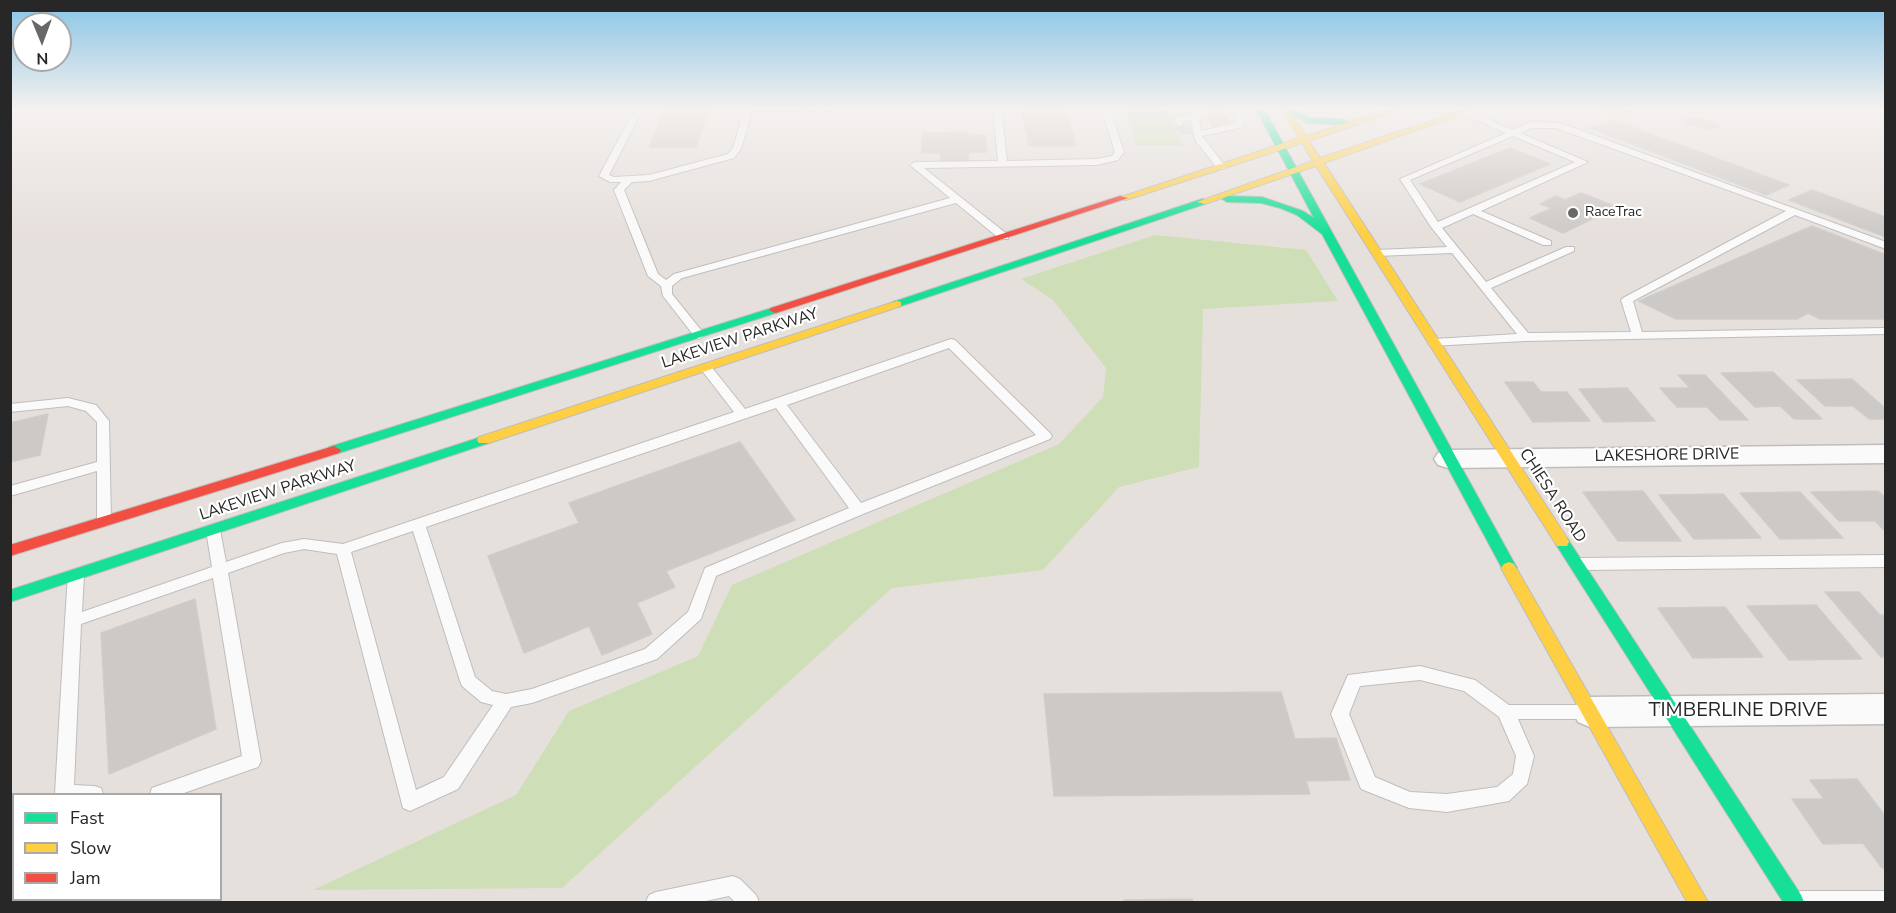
<!DOCTYPE html>
<html>
<head>
<meta charset="utf-8">
<style>
  body { margin:0 }
  #map { position:relative; width:1896px; height:913px; overflow:hidden; background:#e6e0dc; font-family:"Nunito Sans",sans-serif }
  canvas { display:block }
  .frame { position:absolute; inset:0; border:12px solid #272727; pointer-events:none }
  .legend { position:absolute; left:12px; top:793px; width:210px; height:108px; box-sizing:border-box; background:#fff; border:2px solid #a9a9a9; margin:0; padding:8px 10px; list-style:none; font-size:18px; color:#272727 }
  .legend li { display:flex; align-items:center; gap:12px; height:30px }
  .legend b { width:30px; border:2px solid #a9a9a9 }
  .north { position:absolute; left:12px; top:12px; width:60px; height:60px; box-sizing:border-box; background:#fff; border:2px solid #a9a9a9; border-radius:50%; rotate:179deg; font-size:16px; font-weight:700; line-height:24px; text-align:center; color:#272727 }
  .north::after { content:''; display:block; margin:auto; width:21px; height:27px; background:#6a6866; clip-path:polygon(50% 0,100% 100%,50% 72%,0 100%) }
</style>
</head>
<body>
<div id="map">
<canvas width="1896" height="913"></canvas>
<div class="frame"></div>
<ul class="legend">
<li><b style="height:8px;background:#16e098"></b>Fast</li>
<li><b style="height:8px;background:#ffcf43"></b>Slow</li>
<li><b style="height:8px;background:#f24e42"></b>Jam</li>
</ul>
<div class="north">N</div>
</div>
<script>
const c = document.querySelector('canvas').getContext('2d');
c.lineJoin = 'round';
function fill(path, color) { c.fillStyle = color; c.fill(path, 'evenodd'); }
const shape = rows => new Path2D(rows.map(r => 'M' + r).join(''));
function strokePath(path, color, width, dash) { c.strokeStyle = color; c.lineWidth = width; c.lineCap = dash ? 'butt' : 'round'; c.setLineDash(dash || []); c.stroke(path); }
function label(font, color, halo, rows, align = 'center') {
  c.font = font + ' "Nunito Sans",sans-serif'; c.lineWidth = 4.5; c.setLineDash([]); c.textBaseline = 'middle'; c.strokeStyle = halo; c.fillStyle = color; for (const [text, x, y, turn = 0] of rows) {
    c.save(); c.translate(x, y); c.rotate((+turn || 0) * Math.PI / 180); c.textAlign = isNaN(turn) ? turn : align; if (halo) c.strokeText(text, 0, 0); c.fillText(text, 0, 0); c.restore();
  }
}
fill(shape([
  [1124,107,1166,107,1183,146,1137,146],
  [1155,235,1306,250,1338,301,1203,309,1199,467,1119,487,1043,570,892,588,562,888,313,890,516,795,569,711,698,656,732,585,1059,444,1103,397,1106,368,1053,300,1021,279]
]), '#cedeb7');
const building = shape([
  [667,107,710,107,696,147,649,147,667,107],
  [1021,107,1065,107,1076,146,1029,146,1021,107],
  [1203,107,1223,107,1232,124,1214,129,1203,107],
  [1595,107,1620,107,1636,114,1620,117,1595,107],
  [1695,117,1721,126,1709,130,1683,121,1695,117],
  [1613,120,1789,185,1766,195,1590,128,1613,120],
  [1175,124,1188,124,1194,134,1180,134,1175,124],
  [968,132,968,135,985,135,987,152,968,153,969,161,941,162,940,153,922,153,922,133,968,132],
  [1510,148,1550,164,1460,202,1420,184,1510,148],
  [1812,190,1886,217,1886,237,1789,200,1812,190],
  [1581,193,1617,207,1563,233,1530,218,1552,208,1540,204,1556,196,1565,200,1581,193],
  [1812,226,1886,255,1886,319,1820,319,1808,313,1797,319,1676,319,1639,301,1812,226],
  [1773,372,1822,419,1794,419,1780,406,1755,407,1721,373,1773,372],
  [1678,375,1705,375,1748,420,1720,420,1707,407,1677,407,1660,388,1690,388,1678,375],
  [1852,379,1886,409,1886,419,1869,419,1853,406,1825,406,1797,380,1852,379],
  [1505,382,1533,382,1541,392,1567,392,1590,421,1533,422,1505,382],
  [1627,388,1655,421,1604,422,1579,389,1627,388],
  [48,414,40,455,10,462,10,423,48,414],
  [740,442,795,520,666,571,675,587,637,603,652,634,602,655,589,626,524,653,488,556,579,523,569,503,740,442],
  [1643,491,1681,541,1618,541,1583,492,1643,491],
  [1878,491,1886,498,1886,532,1875,521,1839,521,1811,492,1878,491],
  [1800,492,1843,538,1780,539,1740,493,1800,492],
  [1723,494,1761,538,1694,539,1659,495,1723,494],
  [1825,592,1859,592,1880,615,1886,615,1886,657,1881,657,1825,592],
  [195,599,216,729,109,774,101,633,195,599],
  [1816,605,1862,659,1789,660,1747,606,1816,605],
  [1725,607,1763,657,1693,658,1658,608,1725,607],
  [1281,692,1295,739,1336,738,1350,780,1306,781,1310,794,1054,796,1044,694,1281,692],
  [1857,779,1886,817,1886,868,1882,868,1863,843,1823,844,1792,799,1824,799,1810,780,1857,779],
  [1192,899,1193,902,1124,902,1124,900,1192,899]
]);
fill(building, '#ccc9c6');
strokePath(building, '#d0ccc9', 1.5);
const lane = shape([
  [636,107,644,107,609,175,614,177,649,175,728,154,733,148,745,107,1001,107,1007,161,1097,159,1112,156,1115,152,1101,107,1109,107,1124,152,1118,160,1097,165,924,168,1008,235,1008,239,1000,239,956,203,682,278,672,286,672,294,705,335,699,339,695,337,663,296,661,286,648,276,614,190,621,182,610,182,599,176,636,107],
  [993,109,998,161,915,162,910,165,950,198,674,274,666,280,658,274,624,190,632,182,649,181,734,158,741,149,752,111,993,109],
  [1188,107,1202,107,1197,109,1198,114,1207,112,1211,115,1199,119,1201,131,1236,123,1235,115,1242,117,1244,127,1202,136,1226,167,1224,169,1218,169,1195,140,1191,120,1183,121,1182,126,1175,124,1175,117,1190,115,1188,107],
  [1229,107,1237,107,1239,111,1223,115,1223,111,1230,110,1229,107],
  [1461,110,1467,110,1513,130,1531,122,1560,123,1886,242,1886,249,1795,215,1633,301,1642,332,1886,328,1886,334,1525,341,1430,346,1428,343,1434,339,1517,334,1452,253,1377,256,1372,253,1377,250,1447,247,1431,227,1400,179,1506,133,1461,114,1461,110],
  [1532,128,1556,128,1786,211,1623,298,1621,300,1631,332,1528,333,1491,288,1574,251,1574,247,1566,247,1486,282,1442,228,1473,214,1543,245,1551,245,1551,241,1481,211,1588,162,1520,133,1532,128],
  [1513,136,1575,162,1438,222,1410,180,1513,136],
  [951,339,955,340,1050,433,1052,436,1050,439,863,514,716,576,701,619,657,659,532,703,511,707,458,789,410,811,403,808,337,554,304,549,284,553,228,573,261,761,258,767,181,794,150,794,152,788,242,756,213,578,81,624,74,785,94,786,101,788,103,794,55,794,65,621,68,575,71,571,81,571,84,575,82,612,212,567,206,530,208,526,213,525,218,526,220,530,226,562,282,543,304,539,343,544,734,412,700,368,702,365,710,365,745,409,951,339],
  [949,348,1036,435,861,503,787,405,949,348],
  [776,408,849,508,705,568,688,612,645,649,532,689,506,694,492,691,475,677,426,527,776,408],
  [413,531,460,681,462,686,481,702,493,705,444,777,416,790,351,552,413,531],
  [68,398,96,405,109,421,111,521,109,525,104,526,99,525,97,521,97,471,10,496,10,486,97,462,97,422,86,411,68,406,10,412,10,404,68,398],
  [1886,555,1886,567,1579,570,1574,568,1571,564,1574,560,1579,558,1886,555],
  [1420,666,1475,680,1509,705,1585,705,1591,707,1594,712,1591,717,1585,719,1518,719,1534,756,1527,784,1509,801,1447,812,1409,808,1361,789,1331,714,1348,675,1420,666],
  [1420,680,1464,691,1499,717,1516,756,1513,774,1497,787,1447,794,1410,792,1375,777,1349,714,1360,686,1420,680],
  [733,876,740,879,756,895,759,902,735,902,729,896,701,902,646,902,649,895,656,892,733,876],
  [1801,891,1886,891,1886,902,1792,902,1794,894,1801,891]
]);
const street = shape([
  [1886,445,1886,463,1448,468,1438,465,1434,459,1438,453,1448,450,1886,445],
  [1886,694,1886,724,1590,727,1578,722,1573,712,1578,702,1590,697,1886,694]
]);
const fast = shape([
  [1255,107,1263,107,1517,568,1514,572,1504,572,1322,234,1297,215,1280,208,1261,203,1227,202,1222,199,1227,196,1262,197,1303,211,1314,218,1255,107],
  [1279,107,1289,107,1309,118,1344,119,1348,122,1344,125,1307,123,1279,107],
  [1202,199,1205,200,1205,204,901,306,897,307,891,304,893,302,1202,199],
  [775,307,779,308,779,312,339,453,334,454,327,450,329,447,775,307],
  [484,436,489,437,491,440,489,443,10,602,10,590,484,436],
  [1562,537,1567,538,1801,895,1804,902,1783,902,1557,546,1555,542,1557,538,1562,537]
]);
const slow = shape([
  [1279,107,1287,107,1306,136,1396,107,1408,107,1309,141,1320,158,1471,107,1482,107,1324,163,1567,538,1569,542,1567,546,1557,546,1316,166,1205,204,1197,202,1313,161,1302,143,1126,200,1118,198,1299,138,1279,107],
  [897,301,901,302,901,306,489,443,479,443,477,440,479,437,897,301],
  [1509,562,1514,564,1708,902,1687,902,1501,568,1504,564,1509,562]
]);
const jam = shape([
  [1120,196,1128,198,779,312,775,313,769,310,771,308,1120,196],
  [334,446,341,450,339,453,10,556,10,545,334,446]
]);
strokePath(lane, '#bfbdbe', 2);
strokePath(street, '#bfbdbe', 3);
strokePath(fast, '#bfbdbe', 2);
strokePath(slow, '#bfbdbe', 2);
strokePath(jam, '#bfbdbe', 2);
fill(lane, '#fbfafa');
fill(street, '#fbfafa');
fill(fast, '#16e098');
fill(slow, '#ffcf43');
fill(jam, '#f24e42');
const sky = c.createLinearGradient(0, 0, 0, 235);
sky.addColorStop(0, '#87c4e6');
sky.addColorStop(0.46, '#f4f1ef');
sky.addColorStop(1, '#f4f1ef00');
c.fillStyle = sky;
c.fillRect(0, 0, 1896, 235);
for (const [x, y, r, color] of [
  [1573,213,6,"#6a6866"]
]) { const dot = new Path2D(); dot.arc(x, y, r, 0, 2 * Math.PI); c.fillStyle = color; c.fill(dot); strokePath(dot, '#fff', 2); }
label('14px', '#272727', '#fff', [
  ["RaceTrac",1585,213]
], 'left');
label('16px', '#272727', '#fff', [
  ["LAKEVIEW PARKWAY",740,339,-18],
  ["LAKESHORE DRIVE",1667,456,-1],
  ["LAKEVIEW PARKWAY",278,491,-18],
  ["CHIESA ROAD",1552,496,57]
]);
label('20px', '#272727', '#fff', [
  ["TIMBERLINE DRIVE",1738,711]
]);
</script>
</body>
</html>
